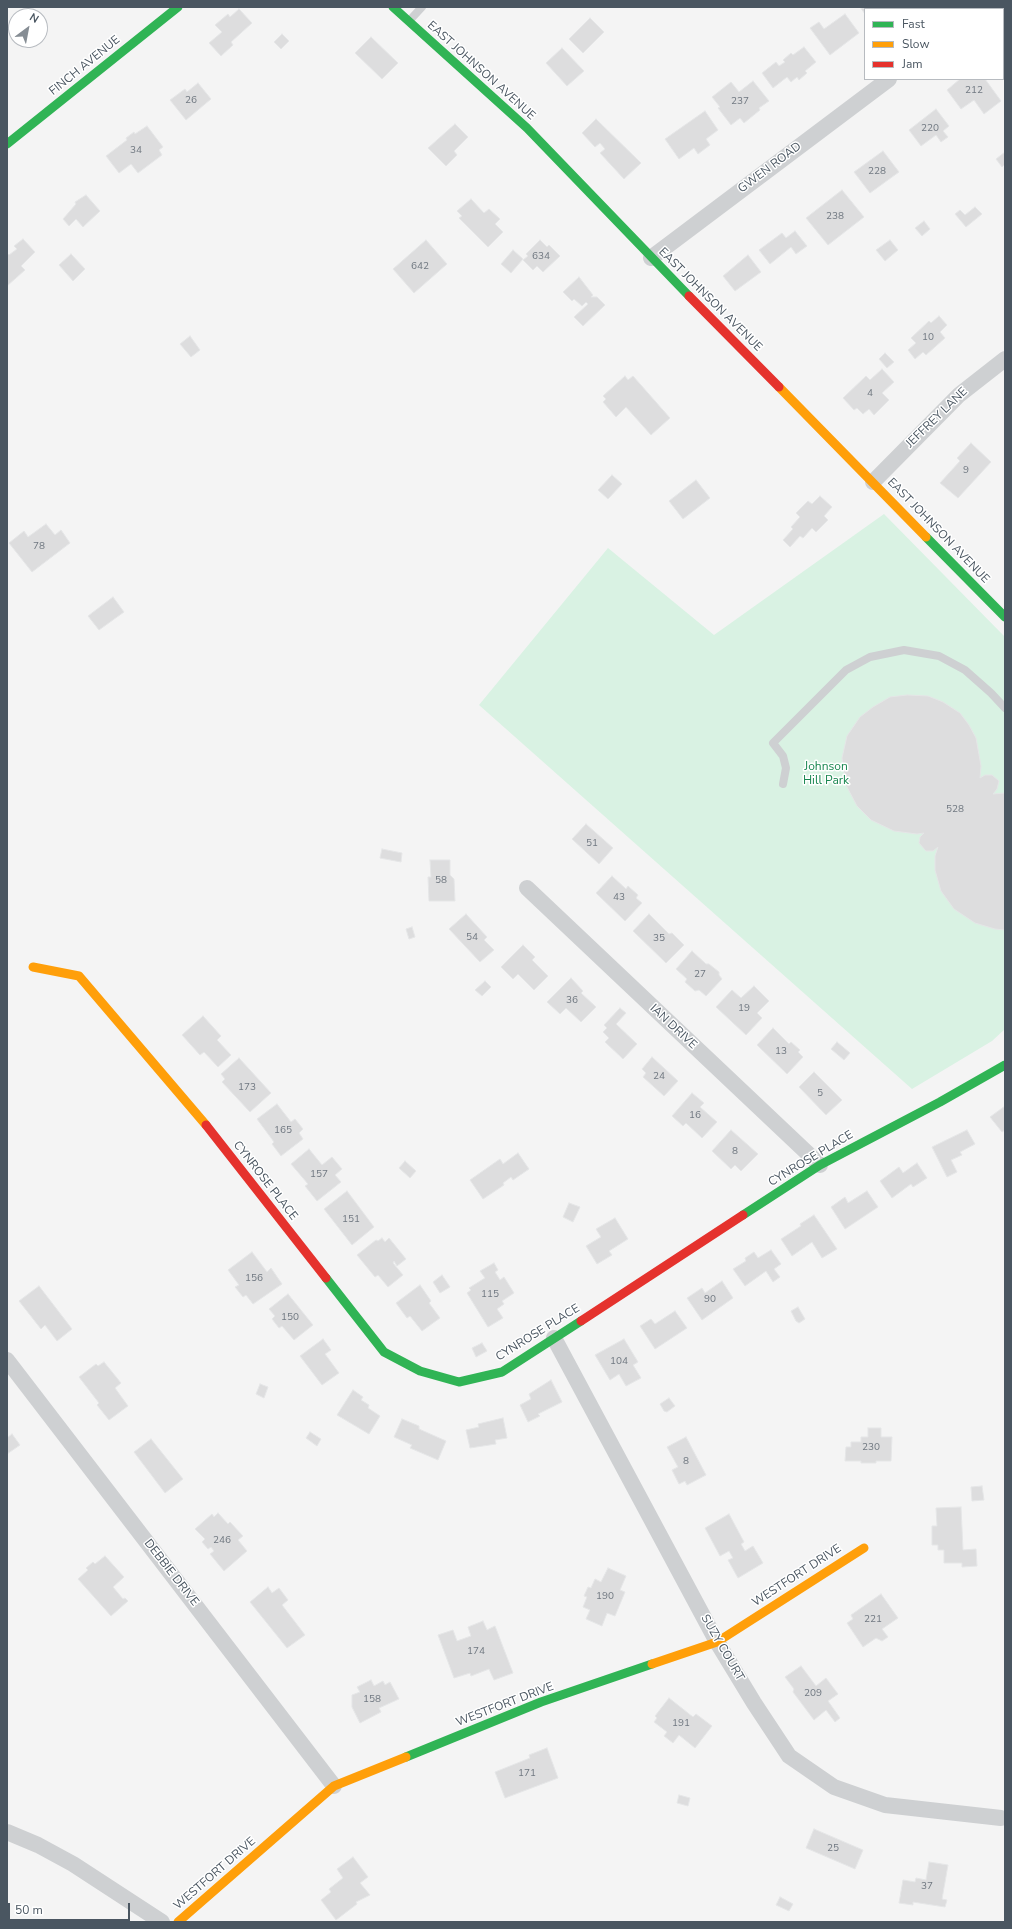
<!DOCTYPE html>
<html>
<head>
<meta charset="utf-8">
<style>
  body { margin:0 }
  #map { position:relative; width:1012px; height:1929px; overflow:hidden; background:#f4f4f4; font-family:"Nunito Sans",sans-serif }
  canvas { display:block }
  .frame { position:absolute; inset:0; border:8px solid #4a5661; pointer-events:none }
  .legend { position:absolute; left:864px; top:8px; width:140px; height:72px; box-sizing:border-box; background:#fff; border:1px solid #b7bbc0; margin:0; padding:5px 7px; list-style:none; font-size:12px; color:#4a5661 }
  .legend li { display:flex; align-items:center; gap:8px; height:20px }
  .legend b { width:20px; border:1px solid #b7bbc0 }
  .north { position:absolute; left:8px; top:8px; width:40px; height:40px; box-sizing:border-box; background:#fff; border:1px solid #b7bbc0; border-radius:50%; rotate:32deg; font-size:11px; font-weight:700; line-height:16px; text-align:center; color:#4a5661 }
  .north::after { content:''; display:block; margin:auto; width:14px; height:18px; background:#868d94; clip-path:polygon(50% 0,100% 100%,50% 72%,0 100%) }
  .scale { position:absolute; left:8px; top:1903px; width:122px; height:18px; box-sizing:border-box; border:2px solid #4a5661; border-top:0; padding-left:5px; font-size:12px; line-height:14px; white-space:nowrap; color:#4a5661; -webkit-text-stroke:3px #fff; paint-order:stroke }
</style>
</head>
<body>
<div id="map">
<canvas width="1012" height="1929"></canvas>
<div class="frame"></div>
<ul class="legend">
<li><b style="height:5px;background:#30b455"></b>Fast</li>
<li><b style="height:5px;background:#ff9f0a"></b>Slow</li>
<li><b style="height:5px;background:#e5322d"></b>Jam</li>
</ul>
<div class="north">N</div>
<div class="scale">50 m</div>
</div>
<script>
const c = document.querySelector('canvas').getContext('2d');
c.lineJoin = 'round';
function fill(path, color) { c.fillStyle = color; c.fill(path, 'evenodd'); }
const shape = rows => new Path2D(rows.map(r => 'M' + r).join(''));
function strokePath(path, color, width, dash) { c.strokeStyle = color; c.lineWidth = width; c.lineCap = dash ? 'butt' : 'round'; c.setLineDash(dash || []); c.stroke(path); }
function label(font, color, halo, rows, align = 'center') {
  c.font = font + ' "Nunito Sans",sans-serif'; c.lineWidth = 3; c.setLineDash([]); c.textBaseline = 'middle'; c.strokeStyle = halo; c.fillStyle = color; for (const [text, x, y, turn = 0] of rows) {
    c.save(); c.translate(x, y); c.rotate((+turn || 0) * Math.PI / 180); c.textAlign = isNaN(turn) ? turn : align; if (halo) c.strokeText(text, 0, 0); c.fillText(text, 0, 0); c.restore();
  }
}
fill(shape([
  [884,514,1005,637,1005,1029,992,1041,912,1089,479,705,608,548,714,635]
]), '#d9f2e3');
const building = shape([
  [860,7,894,7,891,9,865,9,865,14,860,7],
  [239,9,252,23,231,42,233,45,221,56,209,43,222,32,215,25,228,14,230,17,239,9],
  [845,14,859,33,830,55,810,28,819,22,824,29,845,14],
  [590,18,604,32,583,53,569,39,590,18],
  [282,34,289,41,281,49,274,42,282,34],
  [371,37,398,63,382,79,355,53,371,37],
  [804,47,816,62,805,71,807,73,799,80,797,77,791,82,787,77,773,88,762,73,776,62,779,66,785,62,783,60,791,53,793,55,804,47],
  [562,48,584,71,567,86,546,63,562,48],
  [960,79,985,79,1001,101,984,114,974,100,961,109,947,90,960,79],
  [753,81,769,101,759,108,760,110,744,123,740,118,731,125,718,108,720,107,712,97,731,82,739,92,753,81],
  [198,83,211,99,186,120,170,100,185,89,187,92,198,83],
  [936,109,949,126,943,131,948,137,941,142,936,135,921,146,909,130,936,109],
  [705,111,718,130,706,139,710,145,698,154,694,148,679,159,665,139,705,111],
  [596,119,641,163,624,179,600,153,605,149,600,143,595,147,582,133,596,119],
  [455,124,468,137,454,151,457,155,446,166,428,148,455,124],
  [147,126,163,147,159,150,162,155,138,173,131,164,119,173,106,156,127,140,126,138,134,132,135,134,147,126],
  [883,151,899,172,870,193,854,172,883,151],
  [1005,152,1005,164,1002,167,996,159,1005,152],
  [842,190,864,217,828,245,806,218,842,190],
  [86,195,100,211,83,227,76,219,69,226,63,219,76,204,75,202,86,195],
  [471,199,484,213,489,209,500,219,495,224,503,232,488,247,459,218,462,216,457,211,471,199],
  [975,207,982,214,966,227,955,214,960,210,965,215,975,207],
  [924,221,930,229,922,236,915,228,924,221],
  [795,231,807,246,796,254,791,247,770,264,759,250,782,233,786,238,795,231],
  [23,239,35,252,21,266,25,270,7,286,7,253,9,255,17,249,14,246,23,239],
  [426,240,447,264,414,293,393,269,426,240],
  [540,240,547,247,549,245,560,256,543,272,537,266,533,270,523,260,528,256,526,254,540,240],
  [890,240,898,250,885,261,876,250,890,240],
  [513,250,523,259,511,273,501,264,513,250],
  [71,254,85,269,73,281,59,265,71,254],
  [748,255,761,272,735,291,723,276,748,255],
  [579,277,593,295,591,297,597,297,605,305,583,326,574,317,588,304,586,302,582,306,574,299,572,301,563,292,579,277],
  [939,316,947,325,940,332,945,338,926,355,923,352,915,359,908,350,916,343,911,338,929,321,931,323,939,316],
  [190,336,200,350,191,357,180,344,190,336],
  [885,353,894,362,887,368,879,359,885,353],
  [882,369,894,382,882,393,889,400,874,415,869,409,863,414,857,408,854,410,843,398,866,376,870,380,882,369],
  [625,376,628,380,633,376,670,418,651,435,626,407,616,417,603,402,606,399,603,396,625,376],
  [971,443,991,462,958,498,940,483,960,461,957,458,971,443],
  [612,475,622,484,608,499,598,490,612,475],
  [696,480,710,498,683,519,669,501,696,480],
  [820,496,832,507,824,516,828,520,816,532,812,528,803,538,800,536,790,547,783,540,793,529,791,527,800,517,796,513,808,501,812,504,820,496],
  [46,524,55,535,61,530,70,543,32,572,9,543,24,531,28,537,46,524],
  [113,597,124,612,99,630,88,616,113,597],
  [907,695,928,696,943,702,960,713,969,725,976,738,981,766,980,778,985,775,992,775,999,781,997,789,993,794,1005,793,1005,930,995,929,975,923,954,909,941,891,935,870,935,856,938,847,933,851,926,851,919,843,920,837,924,833,917,834,894,831,871,820,857,806,846,785,842,758,847,736,860,717,873,707,890,697,907,695],
  [586,824,613,848,599,864,572,839,586,824],
  [382,849,402,853,401,862,380,858,382,849],
  [430,860,450,860,450,875,454,879,455,901,429,901,428,877,431,877,430,860],
  [612,876,626,889,628,886,638,895,636,898,642,903,625,921,596,893,612,876],
  [466,914,487,937,484,940,494,950,480,962,449,929,466,914],
  [649,914,669,934,672,933,684,945,666,963,633,931,649,914],
  [412,927,415,937,409,939,406,929,412,927],
  [523,945,535,957,532,960,548,976,534,990,518,974,513,979,501,967,523,945],
  [692,951,706,964,709,964,719,972,719,975,722,979,706,996,699,990,695,991,685,982,687,979,676,969,692,951],
  [571,978,583,991,581,993,596,1007,581,1022,566,1008,560,1014,547,1002,571,978],
  [485,981,491,987,482,996,475,990,485,981],
  [754,986,769,1001,757,1013,762,1018,746,1035,716,1007,732,990,741,998,754,986],
  [620,1008,626,1013,616,1024,637,1044,623,1059,605,1042,609,1038,603,1032,607,1028,604,1025,620,1008],
  [203,1016,221,1036,217,1040,231,1055,218,1067,204,1052,200,1055,182,1035,203,1016],
  [773,1028,789,1044,791,1042,800,1050,798,1052,803,1057,787,1074,757,1045,773,1028],
  [837,1042,850,1053,844,1060,831,1049,837,1042],
  [652,1057,678,1081,664,1096,643,1077,646,1073,642,1069,652,1057],
  [239,1058,271,1093,250,1112,222,1082,225,1079,221,1074,239,1058],
  [814,1072,842,1100,826,1115,799,1087,814,1072],
  [692,1093,704,1103,700,1107,717,1122,702,1138,686,1123,683,1126,672,1116,692,1093],
  [277,1104,291,1122,295,1119,303,1129,299,1133,303,1139,281,1156,272,1144,274,1142,257,1119,277,1104],
  [1005,1106,1005,1130,1002,1132,990,1117,1005,1106],
  [731,1130,758,1154,741,1171,735,1165,731,1169,712,1151,731,1130],
  [967,1130,975,1144,960,1152,962,1155,951,1160,957,1172,947,1177,932,1147,967,1130],
  [309,1149,322,1165,332,1157,342,1169,335,1175,341,1182,317,1201,305,1186,308,1184,291,1164,309,1149],
  [518,1153,529,1169,513,1180,511,1177,503,1183,504,1185,483,1199,470,1180,500,1159,503,1164,518,1153],
  [405,1161,416,1171,410,1178,399,1168,405,1161],
  [917,1163,927,1178,913,1187,911,1184,892,1198,880,1181,899,1167,903,1173,917,1163],
  [347,1191,374,1227,352,1245,324,1209,347,1191],
  [867,1191,878,1207,845,1229,831,1207,845,1197,848,1203,867,1191],
  [569,1203,580,1207,573,1222,563,1217,569,1203],
  [814,1215,837,1249,822,1258,812,1242,792,1256,781,1239,801,1226,800,1224,814,1215],
  [615,1218,628,1239,609,1251,612,1255,597,1264,586,1246,601,1237,596,1229,615,1218],
  [382,1238,385,1242,389,1238,406,1259,397,1266,394,1261,393,1263,403,1275,388,1287,378,1275,375,1277,357,1255,376,1240,378,1241,382,1238],
  [771,1250,781,1264,774,1269,780,1277,773,1282,766,1271,745,1286,733,1269,746,1261,745,1258,754,1252,758,1258,771,1250],
  [252,1252,267,1272,271,1268,282,1284,253,1304,246,1295,243,1297,235,1287,239,1285,228,1270,252,1252],
  [494,1263,498,1270,495,1272,500,1280,504,1277,514,1293,502,1301,504,1304,497,1309,503,1318,488,1327,467,1293,471,1290,469,1288,485,1278,480,1271,494,1263],
  [442,1275,450,1287,440,1293,433,1282,442,1275],
  [722,1281,733,1298,702,1320,687,1298,702,1288,705,1293,722,1281],
  [420,1285,431,1301,429,1303,440,1318,422,1331,410,1316,407,1318,396,1303,420,1285],
  [39,1286,72,1329,57,1341,45,1325,41,1329,19,1301,39,1286],
  [288,1294,313,1325,294,1340,282,1326,279,1328,272,1319,275,1316,269,1309,288,1294],
  [798,1307,805,1319,799,1323,796,1321,791,1311,798,1307],
  [675,1311,687,1328,655,1349,640,1326,651,1319,655,1324,675,1311],
  [323,1339,331,1350,325,1354,339,1373,322,1385,300,1356,323,1339],
  [624,1339,638,1362,633,1365,641,1378,626,1386,619,1374,610,1380,595,1355,624,1339],
  [482,1343,487,1351,476,1357,472,1348,482,1343],
  [104,1362,121,1383,115,1388,128,1406,109,1420,97,1405,99,1403,79,1377,96,1364,98,1366,104,1362],
  [551,1380,562,1402,538,1414,540,1416,528,1422,520,1405,531,1399,529,1394,551,1380],
  [260,1384,268,1387,264,1398,256,1394,260,1384],
  [353,1390,363,1397,361,1400,369,1405,368,1408,380,1416,369,1434,337,1415,353,1390],
  [669,1398,675,1406,667,1412,664,1411,660,1404,669,1398],
  [503,1418,507,1438,495,1440,496,1444,470,1448,466,1430,479,1427,478,1424,503,1418],
  [402,1419,419,1426,419,1429,446,1441,438,1460,410,1448,412,1445,394,1437,402,1419],
  [868,1428,881,1428,881,1437,892,1437,891,1461,876,1461,876,1463,861,1463,861,1461,845,1461,846,1447,851,1447,851,1442,861,1442,861,1437,868,1437,868,1428],
  [310,1432,321,1439,317,1446,306,1438,310,1432],
  [12,1434,20,1445,7,1454,7,1438,12,1434],
  [686,1437,706,1475,687,1485,685,1481,679,1484,672,1470,678,1467,667,1447,686,1437],
  [151,1439,183,1479,165,1493,134,1452,151,1439],
  [982,1486,984,1500,972,1501,971,1487,982,1486],
  [961,1507,963,1550,976,1549,977,1566,962,1567,962,1563,944,1563,944,1550,938,1550,938,1545,932,1545,932,1526,937,1526,936,1508,961,1507],
  [218,1513,228,1524,230,1522,243,1536,238,1540,247,1551,224,1571,210,1554,214,1551,211,1547,208,1549,202,1542,205,1539,195,1529,212,1514,214,1517,218,1513],
  [729,1514,744,1542,741,1544,745,1551,753,1546,763,1563,738,1578,728,1560,733,1558,729,1551,720,1556,705,1528,729,1514],
  [105,1556,124,1577,113,1587,123,1599,125,1598,128,1601,111,1616,78,1579,88,1570,86,1568,93,1562,95,1564,105,1556],
  [608,1568,626,1576,620,1590,625,1592,615,1616,607,1613,602,1626,586,1619,590,1610,583,1607,587,1597,584,1596,588,1587,591,1588,595,1579,601,1582,608,1568],
  [268,1587,272,1593,279,1588,288,1600,282,1605,305,1635,287,1648,250,1602,268,1587],
  [881,1594,898,1618,882,1629,888,1637,882,1641,876,1638,863,1647,847,1623,853,1619,851,1615,881,1594],
  [483,1621,487,1630,495,1626,513,1673,494,1680,489,1669,471,1676,470,1673,454,1678,438,1635,453,1630,457,1641,471,1636,468,1627,483,1621],
  [801,1666,816,1686,826,1678,838,1694,828,1701,840,1718,835,1722,826,1710,814,1720,793,1692,794,1689,785,1677,801,1666],
  [371,1680,374,1686,383,1681,385,1685,390,1682,399,1699,379,1708,381,1712,360,1723,352,1707,352,1695,360,1692,357,1687,371,1680],
  [669,1698,693,1717,696,1714,712,1726,695,1748,679,1735,673,1743,664,1736,667,1732,654,1722,657,1718,655,1716,669,1698],
  [547,1748,558,1778,505,1798,495,1772,530,1758,529,1755,547,1748],
  [679,1795,690,1798,688,1806,677,1803,679,1795],
  [814,1829,863,1850,855,1869,806,1848,814,1829],
  [353,1857,368,1877,360,1883,370,1895,356,1902,357,1904,336,1920,321,1900,331,1892,329,1889,343,1878,337,1869,353,1857],
  [929,1862,948,1865,942,1899,947,1900,945,1907,913,1902,913,1905,899,1903,903,1880,915,1882,916,1878,926,1880,929,1862],
  [780,1897,793,1904,789,1911,776,1905,780,1897]
]);
fill(building, '#ddddde');
strokePath(building, '#e5e6e7', 1);
strokePath(shape([
  [409,21,422,7],
  [783,784,786,768,783,756,773,743,846,670,870,657,904,650,939,656,965,670,991,693,1005,708]
]), '#ced0d2', 8);
strokePath(shape([
  [983,9,985,7],
  [651,258,889,79],
  [873,482,959,395,1005,359],
  [527,888,820,1165],
  [554,1338,717,1642,754,1703,789,1756,834,1787,885,1805,1001,1818],
  [7,1360,334,1786],
  [7,1832,38,1845,73,1864,162,1922]
]), '#ced0d2', 16);
strokePath(shape([
  [393,7,527,128,689,296],
  [7,144,178,7],
  [926,537,1005,617],
  [743,1215,820,1165,940,1102,1005,1065],
  [326,1278,384,1352,420,1371,459,1382,502,1372,581,1321],
  [406,1757,541,1702,652,1664]
]), '#30b455', 9);
strokePath(shape([
  [779,387,926,537],
  [33,967,79,976,206,1125],
  [652,1664,717,1642,864,1548],
  [178,1922,334,1786,406,1757]
]), '#ff9f0a', 9);
strokePath(shape([
  [689,296,779,387],
  [206,1125,326,1278],
  [581,1321,743,1215]
]), '#e5322d', 9);
label('10px', '#707881', null, [
  ["212",974,91],
  ["26",191,101],
  ["237",740,102],
  ["220",930,129],
  ["34",136,151],
  ["228",877,172],
  ["238",835,217],
  ["634",541,257],
  ["642",420,267],
  ["10",928,338],
  ["4",870,394],
  ["9",966,471],
  ["78",39,547],
  ["528",955,810],
  ["51",592,844],
  ["58",441,881],
  ["43",619,898],
  ["54",472,938],
  ["35",659,939],
  ["27",700,975],
  ["36",572,1001],
  ["19",744,1009],
  ["13",781,1052],
  ["24",659,1077],
  ["173",247,1088],
  ["5",820,1094],
  ["16",695,1116],
  ["165",283,1131],
  ["8",735,1152],
  ["157",319,1175],
  ["151",351,1220],
  ["156",254,1279],
  ["115",490,1295],
  ["90",710,1300],
  ["150",290,1318],
  ["104",619,1362],
  ["230",871,1448],
  ["8",686,1462],
  ["246",222,1541],
  ["190",605,1597],
  ["221",873,1620],
  ["174",476,1652],
  ["209",813,1694],
  ["158",372,1700],
  ["191",681,1724],
  ["171",527,1774],
  ["25",833,1849],
  ["37",927,1887]
]);
label('12px', '#4a5661', '#fff', [
  ["FINCH AVENUE",85,66,-39],
  ["EAST JOHNSON AVENUE",481,71,42],
  ["GWEN ROAD",770,168,-37],
  ["EAST JOHNSON AVENUE",710,300,45],
  ["JEFFREY LANE",937,418,-44],
  ["EAST JOHNSON AVENUE",938,531,46],
  ["IAN DRIVE",673,1027,43],
  ["CYNROSE PLACE",811,1159,-31],
  ["CYNROSE PLACE",265,1181,52],
  ["CYNROSE PLACE",538,1333,-32],
  ["DEBBIE DRIVE",171,1573,52],
  ["WESTFORT DRIVE",797,1576,-33],
  ["SUZY COURT",722,1648,60],
  ["WESTFORT DRIVE",505,1705,-21],
  ["WESTFORT DRIVE",215,1874,-41]
]);
label('12px', '#17864f', '#fff', [
  ["Johnson",826,767],
  ["Hill Park",826,781]
]);
</script>
</body>
</html>
